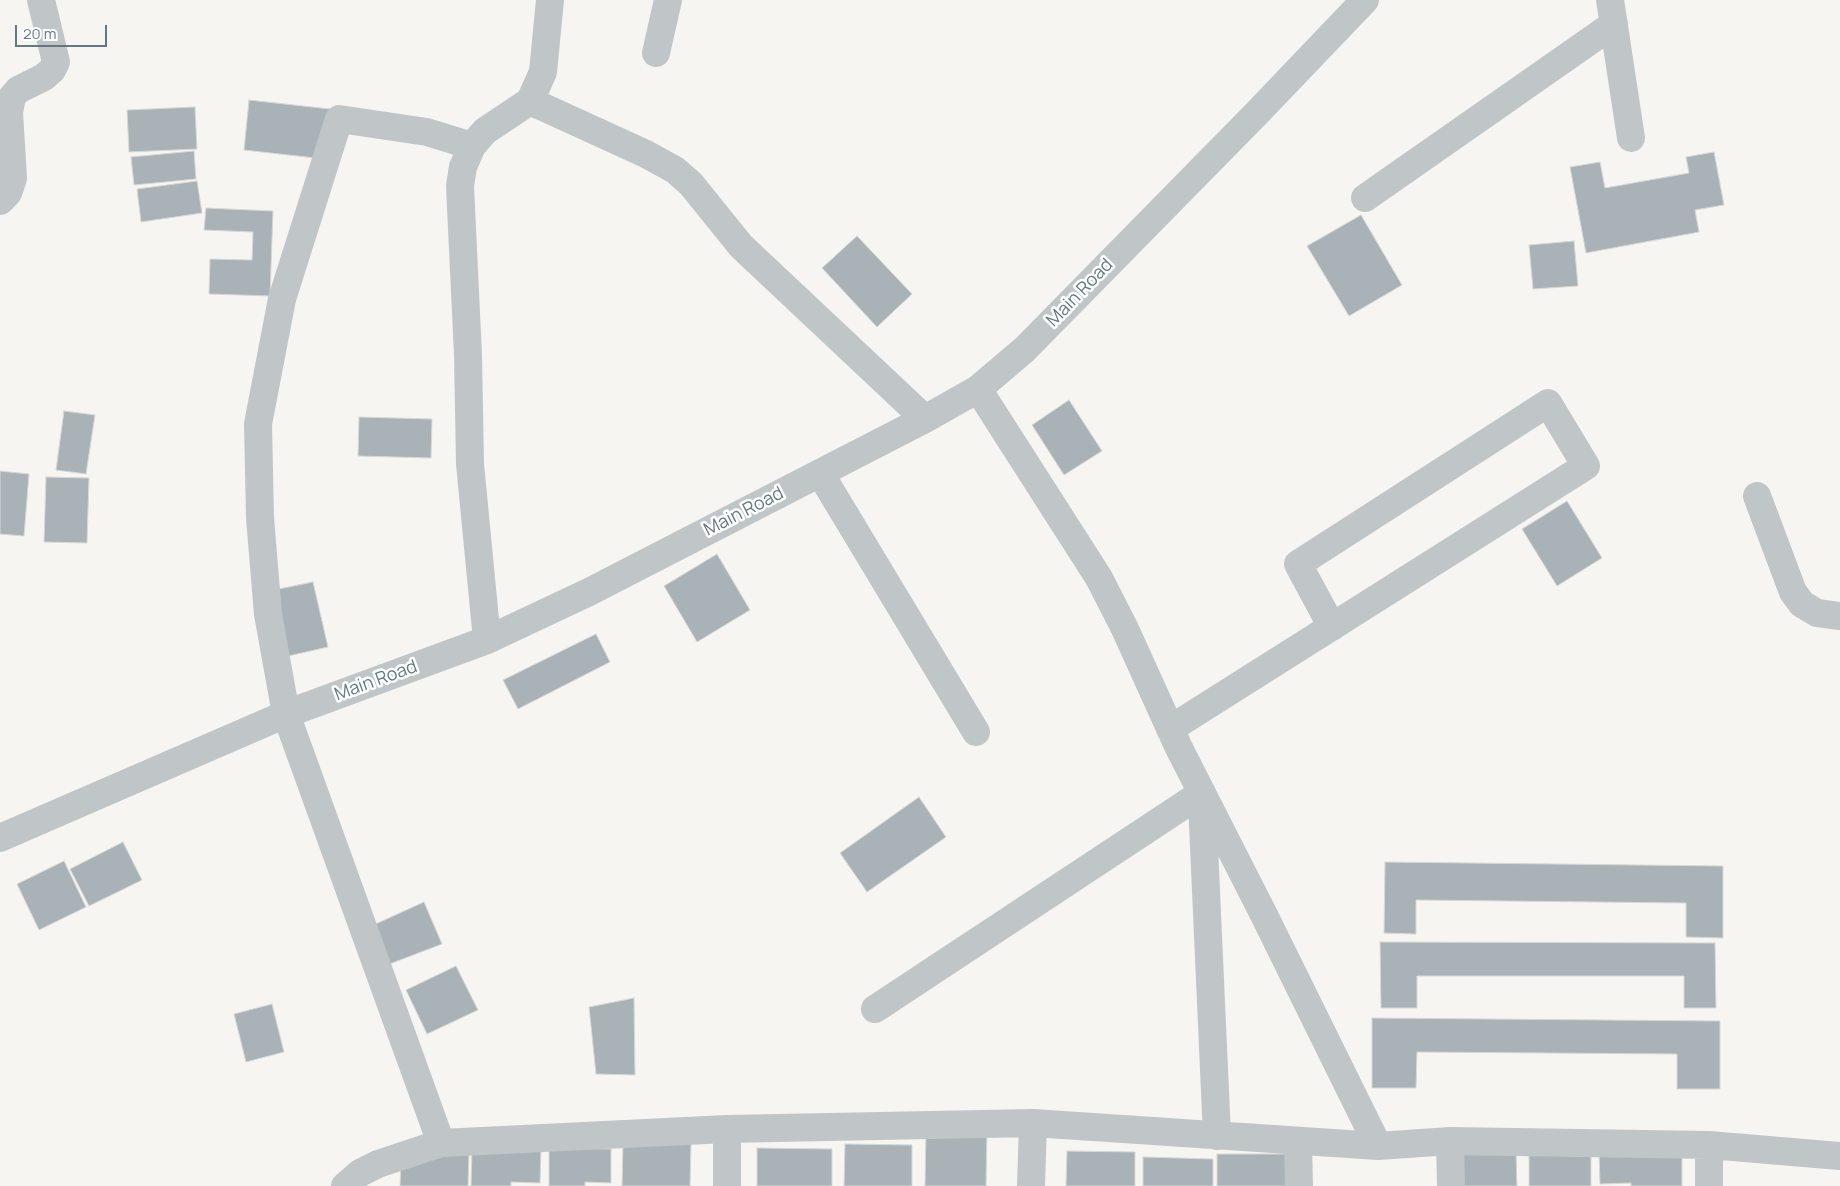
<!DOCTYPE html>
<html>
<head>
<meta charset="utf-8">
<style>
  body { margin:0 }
  #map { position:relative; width:1840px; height:1186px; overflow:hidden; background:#f6f5f2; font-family:Manrope,sans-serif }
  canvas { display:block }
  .scale { position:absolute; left:15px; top:25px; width:92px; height:22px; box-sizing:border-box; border:2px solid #637884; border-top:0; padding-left:6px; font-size:15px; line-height:18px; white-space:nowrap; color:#637884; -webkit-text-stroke:4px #fff; paint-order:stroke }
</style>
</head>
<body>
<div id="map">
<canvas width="1840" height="1186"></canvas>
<div class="scale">20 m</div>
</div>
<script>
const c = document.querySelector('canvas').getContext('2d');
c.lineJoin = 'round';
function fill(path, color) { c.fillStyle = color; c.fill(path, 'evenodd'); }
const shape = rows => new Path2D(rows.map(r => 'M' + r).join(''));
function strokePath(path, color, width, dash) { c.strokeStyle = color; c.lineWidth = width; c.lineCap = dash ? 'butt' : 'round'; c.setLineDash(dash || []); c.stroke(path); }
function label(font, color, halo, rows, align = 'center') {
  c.font = font + ' Manrope,sans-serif'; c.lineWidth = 5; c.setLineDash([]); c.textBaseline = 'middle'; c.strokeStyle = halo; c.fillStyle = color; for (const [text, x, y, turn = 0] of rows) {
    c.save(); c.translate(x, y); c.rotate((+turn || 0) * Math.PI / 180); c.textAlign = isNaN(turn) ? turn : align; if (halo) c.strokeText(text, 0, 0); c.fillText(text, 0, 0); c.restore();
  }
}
const building = shape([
  [249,100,330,109,324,159,244,150,249,100],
  [195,107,197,149,129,152,127,110,195,107],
  [194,151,196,179,134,185,131,157,194,151],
  [1714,152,1724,205,1695,210,1699,232,1586,253,1570,167,1600,162,1605,188,1689,173,1686,157,1714,152],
  [197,181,202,213,141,222,137,189,197,181],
  [206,208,273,211,270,296,209,294,210,259,252,260,253,232,204,230,206,208],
  [1361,215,1402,285,1349,316,1307,246,1361,215],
  [857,236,912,294,877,327,822,268,857,236],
  [1574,241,1578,286,1533,289,1529,245,1574,241],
  [1069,400,1102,451,1064,475,1032,425,1069,400],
  [64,411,95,415,86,474,56,470,64,411],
  [359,417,432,419,431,458,358,456,359,417],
  [0,471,29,474,24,536,0,534,0,471],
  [46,477,89,478,87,543,44,542,46,477],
  [1567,501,1602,558,1557,586,1522,529,1567,501],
  [717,554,750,610,697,642,664,586,717,554],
  [313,582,328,647,284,657,269,591,313,582],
  [596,634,610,662,518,709,503,680,596,634],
  [919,797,946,837,867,892,840,853,919,797],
  [123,842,142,880,89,906,70,869,123,842],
  [64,861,86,907,39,930,17,884,64,861],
  [1385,862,1723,866,1723,938,1686,937,1686,903,1416,900,1416,934,1384,933,1385,862],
  [424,902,442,944,387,965,369,927,424,902],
  [1380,942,1715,943,1716,1008,1684,1008,1684,976,1417,976,1417,1008,1381,1008,1380,942],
  [456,966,478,1010,427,1034,406,990,456,966],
  [634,998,635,1075,596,1074,589,1007,634,998],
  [272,1004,284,1052,246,1062,234,1014,272,1004],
  [1372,1018,1720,1021,1720,1089,1677,1089,1677,1054,1417,1052,1416,1088,1372,1088,1372,1018],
  [926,1129,987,1130,986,1186,925,1186,926,1129],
  [623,1142,691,1143,690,1186,622,1186,623,1142],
  [845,1144,912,1145,912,1186,844,1186,845,1144],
  [472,1148,541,1150,540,1183,511,1182,511,1186,471,1186,472,1148],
  [549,1148,611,1149,611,1183,585,1182,585,1186,549,1186,549,1148],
  [757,1148,832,1149,832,1186,757,1186,757,1148],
  [1461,1150,1516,1150,1517,1186,1462,1186,1461,1150],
  [1529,1150,1591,1150,1591,1186,1529,1186,1529,1150],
  [1067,1151,1135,1152,1135,1186,1066,1186,1067,1151],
  [1682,1151,1682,1186,1631,1186,1631,1183,1600,1184,1599,1152,1682,1151],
  [469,1154,468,1186,400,1186,401,1159,469,1154],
  [1217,1154,1293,1154,1293,1186,1217,1186,1217,1154],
  [1143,1157,1213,1159,1213,1186,1143,1186,1143,1157]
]);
fill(building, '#a9b3b7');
strokePath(building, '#d7d7d4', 1);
strokePath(shape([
  [1610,0,1631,138],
  [656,53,668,0],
  [530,101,646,154,675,170,691,184,741,246,925,419],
  [472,146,427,132,339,119,282,299,258,424,260,518,268,614,286,714,441,1143,727,1129,1033,1123,1378,1146,1450,1141,1709,1145,1840,1156],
  [1365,198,1614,24],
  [0,201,8,193,13,178,9,112,12,97,18,90,44,77,52,70,56,62,41,0],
  [978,389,1099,578,1125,629,1178,746,1264,915,1378,1146],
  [820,473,976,732],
  [1757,496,1793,592,1802,604,1817,613,1840,616],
  [487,640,470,464,468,355,460,186,463,167,472,146,485,131,530,101,543,72,550,0],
  [1170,729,1586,466,1548,403,1298,564,1332,627],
  [1202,802,1217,1136],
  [0,838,286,714,487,640,589,592,925,419,978,389,1025,349,1257,113,1365,0],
  [875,1009,1202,793],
  [1450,1141,1451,1186],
  [1298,1142,1299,1186],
  [1709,1145,1709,1186],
  [345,1186,360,1173,378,1164,441,1143],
  [727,1186,727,1129],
  [1031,1186,1033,1123]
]), '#c0c6c8', 28);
label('18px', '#637884', '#fff', [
  ["Main Road",1080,293,-46],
  ["Main Road",744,512,-27],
  ["Main Road",376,681,-20]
]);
</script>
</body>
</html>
